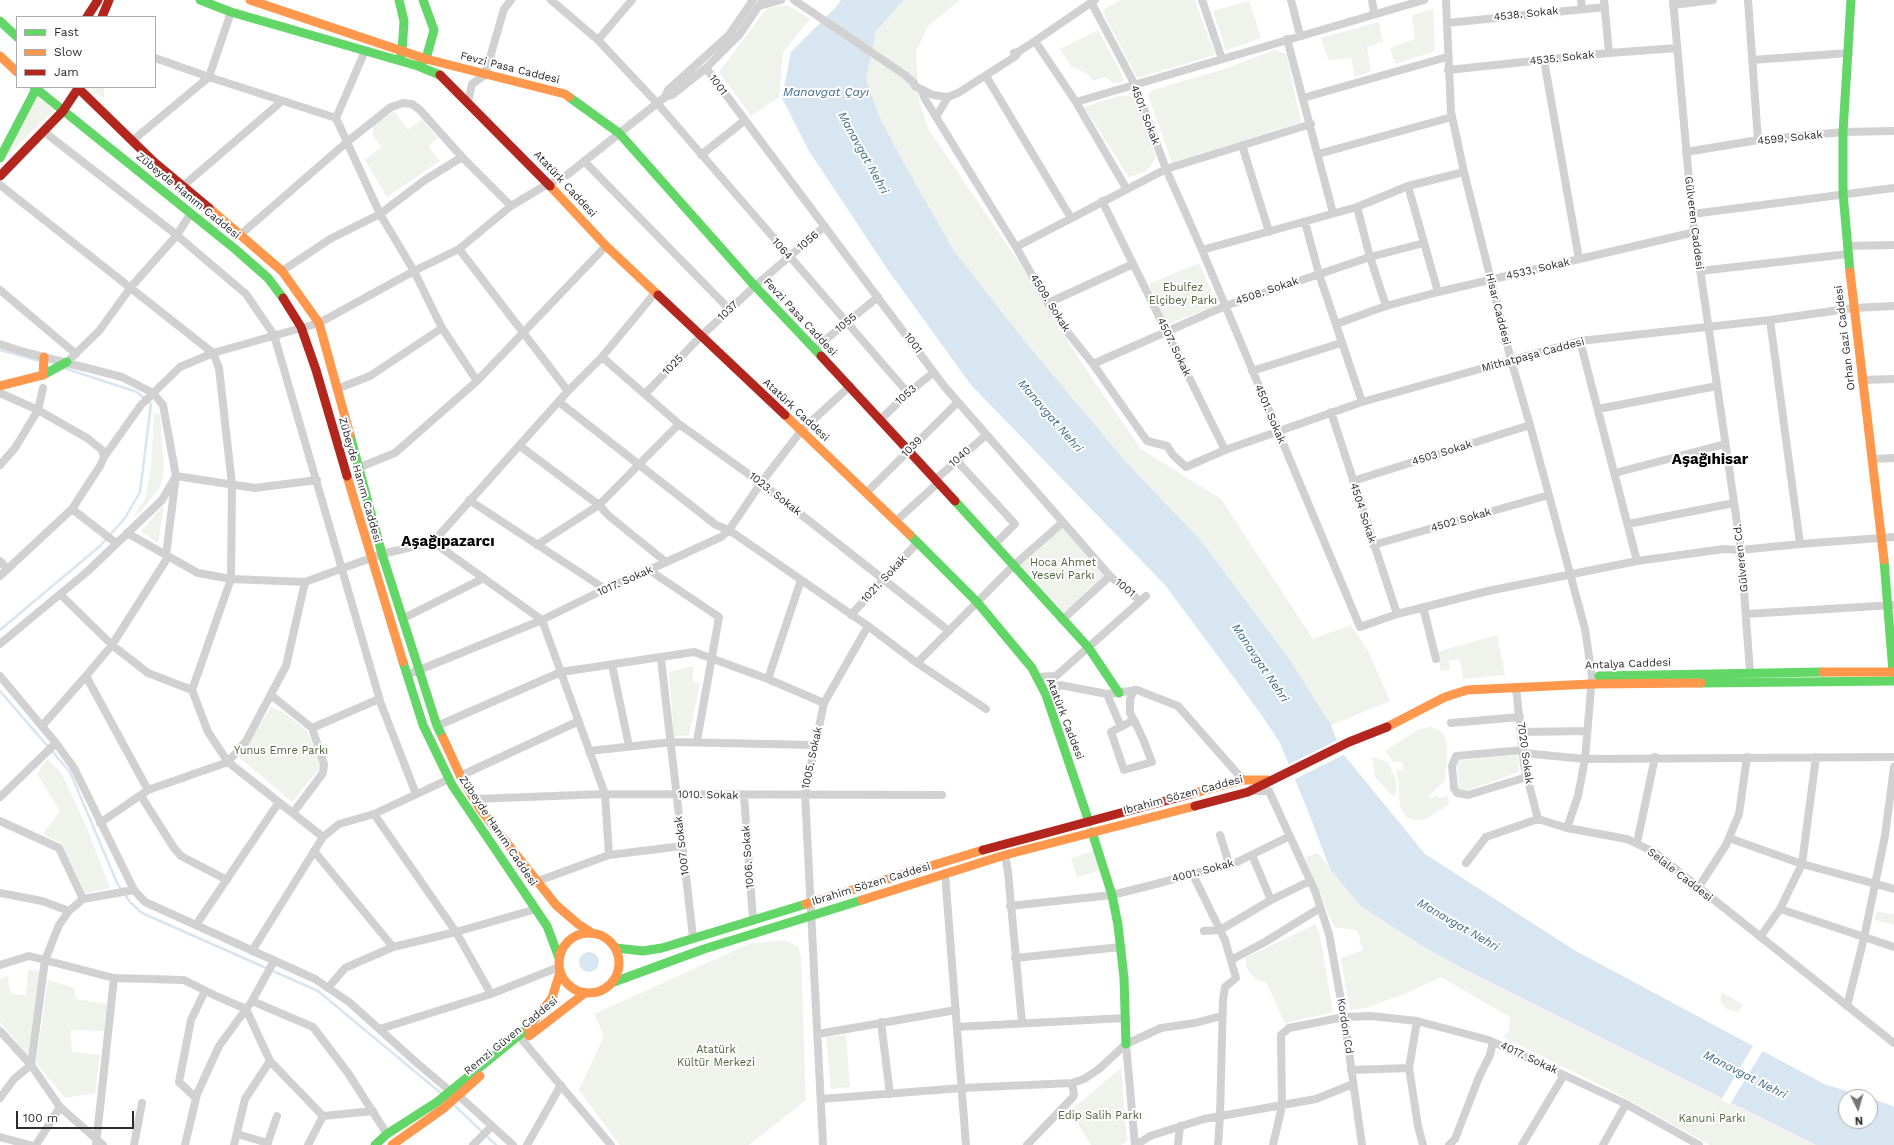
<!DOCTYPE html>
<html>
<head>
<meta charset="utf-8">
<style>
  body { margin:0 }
  #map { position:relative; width:1894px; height:1145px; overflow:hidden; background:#fff; font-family:"Work Sans",sans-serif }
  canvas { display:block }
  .legend { position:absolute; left:16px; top:16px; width:140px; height:72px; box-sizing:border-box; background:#fff; border:1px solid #ababab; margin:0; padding:5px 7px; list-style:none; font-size:12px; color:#2c2c2c }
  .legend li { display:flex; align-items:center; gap:8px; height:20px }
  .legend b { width:20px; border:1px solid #ababab }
  .north { position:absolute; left:1838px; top:1089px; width:40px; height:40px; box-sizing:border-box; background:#fff; border:1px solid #ababab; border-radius:50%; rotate:175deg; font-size:11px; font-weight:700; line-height:16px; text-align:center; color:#2c2c2c }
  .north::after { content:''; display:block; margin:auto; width:14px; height:18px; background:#767676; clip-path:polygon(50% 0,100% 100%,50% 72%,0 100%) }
  .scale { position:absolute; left:16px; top:1111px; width:118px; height:18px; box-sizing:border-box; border:2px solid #2c2c2c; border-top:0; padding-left:5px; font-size:12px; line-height:14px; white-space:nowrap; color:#2c2c2c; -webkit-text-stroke:3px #fff; paint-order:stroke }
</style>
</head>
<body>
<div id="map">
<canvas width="1894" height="1145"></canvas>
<ul class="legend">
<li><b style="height:5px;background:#63d668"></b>Fast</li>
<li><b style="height:5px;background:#ff974d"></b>Slow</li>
<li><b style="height:5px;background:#b3261e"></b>Jam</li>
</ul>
<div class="north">N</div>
<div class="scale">100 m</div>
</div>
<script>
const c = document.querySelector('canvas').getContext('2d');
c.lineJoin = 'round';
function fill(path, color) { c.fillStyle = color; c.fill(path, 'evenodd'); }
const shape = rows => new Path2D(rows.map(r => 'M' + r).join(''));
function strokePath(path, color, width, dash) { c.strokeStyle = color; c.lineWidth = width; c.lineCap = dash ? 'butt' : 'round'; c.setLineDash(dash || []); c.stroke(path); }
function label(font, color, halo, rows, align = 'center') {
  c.font = font + ' "Work Sans",sans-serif'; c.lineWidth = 4; c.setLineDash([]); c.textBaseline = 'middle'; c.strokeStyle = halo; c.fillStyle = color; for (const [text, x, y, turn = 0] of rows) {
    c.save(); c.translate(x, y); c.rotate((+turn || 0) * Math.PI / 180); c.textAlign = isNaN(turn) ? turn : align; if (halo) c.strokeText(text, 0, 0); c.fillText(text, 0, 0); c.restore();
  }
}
fill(shape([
  [904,0,960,0,928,26,916,52,919,101,929,130,1024,270,1086,370,1141,449,1221,499,1313,639,1351,625,1368,651,1390,701,1331,725,1288,657,1202,542,1126,462,1032,350,954,251,900,156,881,120,866,80,876,31],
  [1120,0,1195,0,1215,55,1137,78,1109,24,1103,10],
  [1249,1,1261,38,1226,50,1213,11],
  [787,5,810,19,783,52,779,97,751,116,719,72,767,8],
  [1433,9,1435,51,1395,64,1390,48,1415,39,1412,15],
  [1379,22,1383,42,1367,47,1371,71,1355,77,1351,58,1328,60,1321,38],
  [1098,30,1124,79,1120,83,1113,83,1105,77,1092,81,1089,75,1071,66,1060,49],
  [1275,50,1286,54,1301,122,1172,163,1148,95,1153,90,1224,69],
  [91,87,104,87,104,98,96,94],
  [37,95,54,110,10,153,7,151],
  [1119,96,1129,96,1136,99,1156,157,1147,171,1129,177,1084,107],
  [394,111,408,130,422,119,438,138,428,146,440,161,387,197,365,160,381,147,373,135,373,126],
  [1199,263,1217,305,1166,325,1149,284],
  [154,413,160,414,164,470,160,487,140,512,133,517,145,499,151,466],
  [164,505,158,543,141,531],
  [1062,527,1106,575,1064,612,1020,564],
  [1497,635,1505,675,1463,679,1460,659,1449,660,1450,669,1441,671,1437,652],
  [693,666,693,682,700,684,689,735,674,737,669,672],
  [271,707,285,713,307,731,321,766,292,802,239,757],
  [1431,727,1439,730,1444,735,1447,744,1447,759,1445,781,1429,795,1432,798,1437,795,1440,799,1447,795,1449,801,1448,805,1426,819,1415,820,1407,818,1402,810,1399,801,1399,783,1396,771,1403,770,1402,762,1394,762,1385,751,1419,729],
  [1518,755,1519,772,1471,789,1462,791,1459,788,1457,761],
  [1372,757,1388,762,1396,780,1396,794,1393,796,1375,777],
  [47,759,61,772,87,828,110,888,85,893,62,844,43,834,60,811,37,774],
  [1094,851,1099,871,1077,877,1071,858],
  [1318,853,1330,869,1398,929,1424,947,1460,967,1816,1145,1710,1145,1616,1093,1503,1037,1509,1031,1510,1017,1441,977,1409,992,1366,1008,1350,1010,1341,958,1363,950,1357,930,1334,927,1305,857],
  [1877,911,1894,915,1894,925,1875,920],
  [1316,924,1320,936,1333,1012,1285,1023,1266,982,1257,980,1247,969,1245,958],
  [784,940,798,947,801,956,806,1100,749,1145,620,1145,579,1090,604,1036,594,1014,751,943],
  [28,970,40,971,28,1056,0,1022,0,979,7,976,11,994,26,995],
  [48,980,74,988,76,999,107,1004,104,1031,71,1030,72,1052,100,1055,95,1093,65,1098,36,1063],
  [1722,992,1743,1005,1738,1012,1726,1009,1720,1000],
  [846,1035,850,1087,831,1089,826,1037],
  [1121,1068,1127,1141,1121,1145,1091,1145,1070,1111]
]), '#eff3eb');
fill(shape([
  [841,0,904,0,876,31,866,80,881,120,900,156,954,251,1032,350,1126,462,1202,542,1288,657,1331,725,1340,750,1425,854,1574,950,1824,1084,1866,1097,1846,1097,1846,1121,1870,1121,1870,1098,1890,1105,1894,1107,1894,1145,1816,1145,1460,967,1424,947,1361,906,1330,869,1310,816,1280,743,1261,714,1165,585,971,385,888,270,809,151,782,98,791,52,836,7],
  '579 962a10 10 0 1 1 20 0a10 10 0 1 1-20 0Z'
]), '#d7e6f0');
fill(shape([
  [1338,740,1341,749,1345,754,1293,780,1287,765],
  [1754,1044,1764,1049,1730,1104,1721,1100]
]), '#fff');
strokePath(shape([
  [0,350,40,361],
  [0,630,100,546,125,518,140,492,151,404,137,392,64,368],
  [0,691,70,772,117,883,130,902,142,913,318,991,442,1094],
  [453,1104,496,1145]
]), '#d7e6f0', 2.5);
strokePath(shape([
  [551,0,598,40,657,103,908,393],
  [794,0,905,75,914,83,915,86,933,95,948,97,958,93,1016,56,1018,52],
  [1202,0,1222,59],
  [1291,0,1300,35],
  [1372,0,1374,13],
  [1446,0,1451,112,1464,172,1511,360,1530,425,1585,629,1592,677,1585,759,1578,796,1567,828],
  [1581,0,1582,8],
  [1604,0,1609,53],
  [1673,0,1692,214,1741,550,1750,672],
  [1748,0,1758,140],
  [1091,2,1135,85,1166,169,1202,250,1360,627,1397,614,1488,591,1637,561,1724,549,1741,550,1800,544,1894,537],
  [1673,5,1713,0],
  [759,6,781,0],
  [1447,23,1605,7],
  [1287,39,1333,213],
  [598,40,632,0],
  [1035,41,1076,102,1126,188],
  [1014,53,1018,52,1035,41,1095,0],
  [155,58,209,77,336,118,380,214,414,271,442,328,477,381],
  [1544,60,1579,259],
  [1752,60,1849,53],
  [706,68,944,386,1110,576,1140,601],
  [1448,70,1609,53,1677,48],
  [986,76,1071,218],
  [922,91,925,99,1016,247,1048,303,1069,334,1093,364,1147,441,1167,446,1173,455,1186,467,1225,450,1362,402,1580,341,1770,320,1853,308,1894,306],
  [665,97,668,90,729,35,753,0],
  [1303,98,1447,57],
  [468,102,472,84,485,75,504,9,511,0],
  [1076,102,1424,0],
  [936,117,948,97],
  [336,118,365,51],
  [43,131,173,232,246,294,274,335,381,704,416,794],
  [132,141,209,77,231,12],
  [1242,145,1269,232],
  [1686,152,1758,140,1843,132,1894,131],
  [1318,154,1452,117],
  [701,155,744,121],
  [584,161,730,310],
  [0,185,213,353,219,368,232,485,231,579,192,690,208,732,228,762,323,837],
  [183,186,282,101],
  [1408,186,1438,292],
  [1102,201,1225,450],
  [1357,207,1370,257,1386,306],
  [1692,214,1894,188],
  [1305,222,1319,274,1362,402],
  [240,235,347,142,391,107,403,103,412,104,420,110,462,157,511,206],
  [1848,246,1894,245],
  [1016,247,1166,169,1311,124],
  [459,249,568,391],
  [1202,250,1357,207,1408,186,1464,172],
  [282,271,330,239,380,214,425,180,462,157],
  [1700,271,1848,254],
  [0,290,76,354],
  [1048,303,1133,264],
  [1770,320,1800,544],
  [1336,324,1386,306,1438,292,1695,232],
  [1580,341,1637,561],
  [0,344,24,352,122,377,153,393,163,405,176,476,162,500,88,571,0,644],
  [814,349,878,297],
  [602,357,679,424,761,483,949,631],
  [67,362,99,331,131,287,177,235,191,213],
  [1093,364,1225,306,1370,257,1424,243],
  [1252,371,1341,343],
  [1862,380,1894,379],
  [337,389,370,376,442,328],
  [0,393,38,410,87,438,102,450,104,457,100,466,72,509,0,576],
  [645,394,700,337,755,286,825,226],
  [559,402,716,525,729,530,868,626,917,663,986,709],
  [1598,409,1717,386],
  [1331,412,1397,614],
  [880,420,908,393,934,372],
  [520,446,599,505,609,516,666,562],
  [104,457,141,405,180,367,213,353,319,323,414,271,459,249,511,206,541,188,567,175,665,97,672,95,706,68,739,35,763,0],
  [1872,459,1894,458],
  [957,461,1015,524,994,545],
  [0,465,15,448,38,410,43,388],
  [358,468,395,453,477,381,606,246],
  [1615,473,1725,444],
  [935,480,986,435],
  [1353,481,1530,425],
  [867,492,958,402],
  [469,500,605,589],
  [72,509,116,543],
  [896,521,938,483],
  [1628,524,1734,503],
  [127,533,198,573,231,579,305,582,382,554,433,542,568,391,602,357,655,293],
  [433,542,542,620,605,794,609,855],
  [537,545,599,505,679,424],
  [1373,545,1549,495],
  [166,555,176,476,255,488,317,480],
  [0,561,7,569],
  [649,570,719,617,697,741],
  [60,594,112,645,148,673,192,690],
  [1423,607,1436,659],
  [1746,614,1894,605],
  [851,615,917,543],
  [402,619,484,578],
  [1062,620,1110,576],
  [661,659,693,937],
  [917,663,1013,566,1063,522],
  [612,665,629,746],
  [407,675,542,620,605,589,649,570,721,537,729,530,761,483,801,431,850,386],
  [0,676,56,743,74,768,134,890,145,902,315,979,349,1002,417,1063,450,1091,458,1095,513,1145],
  [1036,677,1056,676,1146,596],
  [768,679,801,580],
  [1516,687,1524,765,1538,819],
  [1107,694,1121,727],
  [271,695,312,728,324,764,323,773,293,813],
  [1046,695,1060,685,1107,694,1137,690,1178,706,1243,780],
  [1134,720,1111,732,1124,770,1152,762,1143,739,1134,720,1130,713,1130,699,1134,690],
  [1451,723,1520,717],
  [42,726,86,676],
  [437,726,561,672,694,652,768,679,824,703],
  [312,728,379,699],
  [1521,732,1587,731],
  [1523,750,1456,756,1452,766,1454,788,1457,793,1468,795,1527,777],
  [589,751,672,742,815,745],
  [1523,753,1585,759,1894,757],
  [460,776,579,721],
  [148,790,86,676,112,645,168,557],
  [1253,791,1269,791,1315,891,1329,934,1344,1017,1362,1145],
  [744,795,753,919],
  [141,796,174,848,181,856,227,880],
  [0,797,56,743],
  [475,799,605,794,942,795],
  [374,814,456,932,491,994],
  [1538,819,1567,828,1627,839,1654,852,1894,1043],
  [0,821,59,848,83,899],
  [100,823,148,790,228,762,246,741,286,666,305,582],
  [1220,835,1229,864],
  [1729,838,1802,864,1894,889],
  [1637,843,1655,757],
  [314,851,393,947],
  [1005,855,1008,872,1022,1023],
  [1252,855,1271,900],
  [1466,863,1486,837,1538,819],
  [945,873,966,1145],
  [1192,873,1225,940,1236,978,1225,987,1223,1000,1220,1116,1218,1145],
  [538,881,609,855,682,846],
  [1698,888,1726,845,1739,814,1747,757],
  [0,893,42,901,69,911],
  [1010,906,1112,895,1152,885,1237,862,1290,836],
  [1780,909,1894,947],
  [196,925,279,802],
  [1204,931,1220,930,1271,900,1310,881],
  [1760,937,1780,909,1802,864,1816,757],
  [252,951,323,837,339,824,374,814,449,779],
  [1015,958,1121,947],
  [1231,960,1265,942,1320,908],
  [0,965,29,956,114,978,184,980,216,996,246,1009,270,1061,323,1116,373,1111],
  [328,988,345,968,393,947,456,932,536,909],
  [252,1001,313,1027,348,1073,387,1134],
  [1847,1006,1864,938,1885,836,1894,767],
  [881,1022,890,1094],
  [957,1027,1125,1018],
  [380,1029,491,994,559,967],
  [0,1031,31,1065,60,1107,103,1145],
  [818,1034,956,1010],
  [523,1041,611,1145],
  [1126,1044,1135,1145],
  [1409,1068,1418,1126,1423,1145],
  [1351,1070,1409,1068,1417,1021],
  [0,1098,14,1079,31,1065,45,960,59,925,69,911,83,899,134,890],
  [196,1098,179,1082,191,1020,205,991],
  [821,1099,962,1088,1072,1083],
  [237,1134,268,1143],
  [0,1137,30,1145],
  [36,1145,60,1107],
  [96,1145,114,978],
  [134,1145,142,1103],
  [185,1145,197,1094,219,1046,252,1001,274,961],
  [234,1145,245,1099,270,1061],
  [267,1145,277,1116],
  [308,1145,323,1116],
  [473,1145,491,1127],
  [527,1145,561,1085],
  [823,1145,805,794,824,703,868,626],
  [1027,1145,1073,1097,1074,1094,1072,1083,1084,1079,1099,1069,1126,1044,1161,1028,1195,1023,1221,1016],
  [1136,1145,1150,1136,1204,1119,1316,1099,1353,1084],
  [1178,1145,1180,1126],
  [1273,1145,1282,1106,1281,1035,1289,1028,1344,1017,1371,1016,1417,1021,1489,1040,1626,1104,1699,1145],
  [1449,1145,1455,1139,1479,1077,1490,1055,1493,1042],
  [1522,1145,1564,1075],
  [1603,1145,1626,1104]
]), '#d1d1d1', 8);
strokePath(shape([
  [200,0,231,12,418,66,440,75],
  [399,0,404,21,402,52,400,58],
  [0,21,17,37],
  [420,64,426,59,434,30,423,0],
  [34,87,235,249,268,278,283,298],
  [569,97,619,133,753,284,821,356],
  [0,158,37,87],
  [1850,272,1843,193,1843,132,1851,0],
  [43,375,67,362],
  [350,435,382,554,437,726,443,738],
  [955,501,1088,647,1119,693],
  [910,535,977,602,1032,668,1046,695,1089,822],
  [1884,560,1893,672],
  [403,662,423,725,452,785,547,926,559,958],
  [1599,676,1823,672],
  [1701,683,1894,681],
  [1092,832,1112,895,1118,925,1124,978,1126,1044],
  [616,948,643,951,662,948,806,904],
  [614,982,704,949,862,900],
  [375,1145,387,1134,437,1102,528,1028]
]), '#63d668', 9);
strokePath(shape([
  [250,0,426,59,565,94,569,97],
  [0,56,17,72],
  [550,186,606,246,658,295],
  [209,208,282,271,319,323,350,435],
  [1850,272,1884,560],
  [0,386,43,375,44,357],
  [785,415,910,535],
  [347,476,403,662],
  [1823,672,1894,672],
  [1387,727,1445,697,1467,690,1591,684,1701,683],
  [443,738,461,777,480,809,556,905,578,924,592,933],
  [1191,794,1243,780,1268,780],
  [862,900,1005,855,1195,806],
  [806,904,983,850],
  '559 963a30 30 0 1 1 60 0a30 30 0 1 1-60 0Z',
  [528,1028,552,998,560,972],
  [529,1036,585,993],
  [392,1145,444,1108,480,1076]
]), '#ff974d', 9);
strokePath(shape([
  [87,17,98,0],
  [102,17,109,0],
  [440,75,550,186],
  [77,87,154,162,209,208],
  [0,176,63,111,79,87],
  [658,295,785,415],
  [283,298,301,327,316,370,347,476],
  [821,356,955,501],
  [1195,806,1248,792,1349,742,1387,727],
  [983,850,1191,794]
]), '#b3261e', 9);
label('11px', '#2c2c2c', '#fff', [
  ["4538. Sokak",1526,14,-6],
  ["4535. Sokak",1562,58,-6],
  ["Fevzi Pasa Caddesi",510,68,14],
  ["1001",718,85,54],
  ["4501. Sokak",1145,115,69],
  ["4599, Sokak",1790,138,-6],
  ["Atatürk Caddesi",565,184,47],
  ["Zübeyde Hanım Caddesi",188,196,39],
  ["Gülveren Caddesi",1694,223,83],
  ["1056",808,241,-40],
  ["1064",782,249,49],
  ["4533, Sokak",1538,269,-13],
  ["4508. Sokak",1267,291,-19],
  ["4509. Sokak",1050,303,58],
  ["Hisar Caddesi",1498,309,76],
  ["1037",728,311,-43],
  ["Fevzi Pasa Caddesi",800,317,47],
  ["1055",846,323,-39],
  ["Orhan Gazi Caddesi",1845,338,-97],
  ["1001",913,343,54],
  ["4507. Sokak",1174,347,64],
  ["Mithatpaşa Caddesi",1533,355,-15],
  ["1025",673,365,-46],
  ["1053",906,395,-41],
  ["Atatürk Caddesi",796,410,43],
  ["4501. Sokak",1270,414,67],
  ["1039",912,447,-45],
  ["4503 Sokak",1442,453,-17],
  ["1040",960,457,-41],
  ["Zübeyde Hanım Caddesi",360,480,74],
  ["1023. Sokak",775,494,38],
  ["4504 Sokak",1363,513,72],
  ["4502 Sokak",1461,520,-16],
  ["Gülveren Cd.",1741,558,-96],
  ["1021. Sokak",884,579,-47],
  ["1017. Sokak",625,581,-24],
  ["1001",1125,588,40],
  ["Antalya Caddesi",1628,664,-2],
  ["Atatürk Caddesi",1065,719,69],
  ["7020 Sokak",1525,753,82],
  ["1005. Sokak",812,758,-78],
  ["1010. Sokak",708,795,1],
  ["Ibrahim Sözen Caddesi",1183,795,-15],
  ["Zübeyde Hanım Caddesi",498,831,56],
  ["1007 Sokak",682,846,-97],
  ["1006. Sokak",748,857,-94],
  ["4001. Sokak",1203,871,-15],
  ["Selale Caddesi",1680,875,38],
  ["Ibrahim Sözen Caddesi",871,884,-17],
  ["Kordon Cd",1345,1026,81],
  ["Remzi Güven Caddesi",511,1036,-39],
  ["4017. Sokak",1529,1058,25]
]);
label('11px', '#4f653c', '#fff', [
  ["Ebulfez",1183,288],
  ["Elçibey Parkı",1183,301],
  ["Hoca Ahmet",1063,563],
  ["Yesevi Parkı",1063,576],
  ["Yunus Emre Parkı",281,751],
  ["Atatürk",716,1050],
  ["Kültür Merkezi",716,1063],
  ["Edip Salih Parkı",1100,1116],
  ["Kanuni Parkı",1712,1119]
]);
label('italic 12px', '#3f6d89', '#fff', [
  ["Manavgat Çayı",826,92],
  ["Manavgat Nehri",863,153,61],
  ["Manavgat Nehri",1050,416,49],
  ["Manavgat Nehri",1260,663,56],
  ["Manavgat Nehri",1458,925,30],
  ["Manavgat Nehri",1745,1075,27]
]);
label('bold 15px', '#000', '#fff', [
  ["Aşağıhisar",1710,460],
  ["Aşağıpazarcı",448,542]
]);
</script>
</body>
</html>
